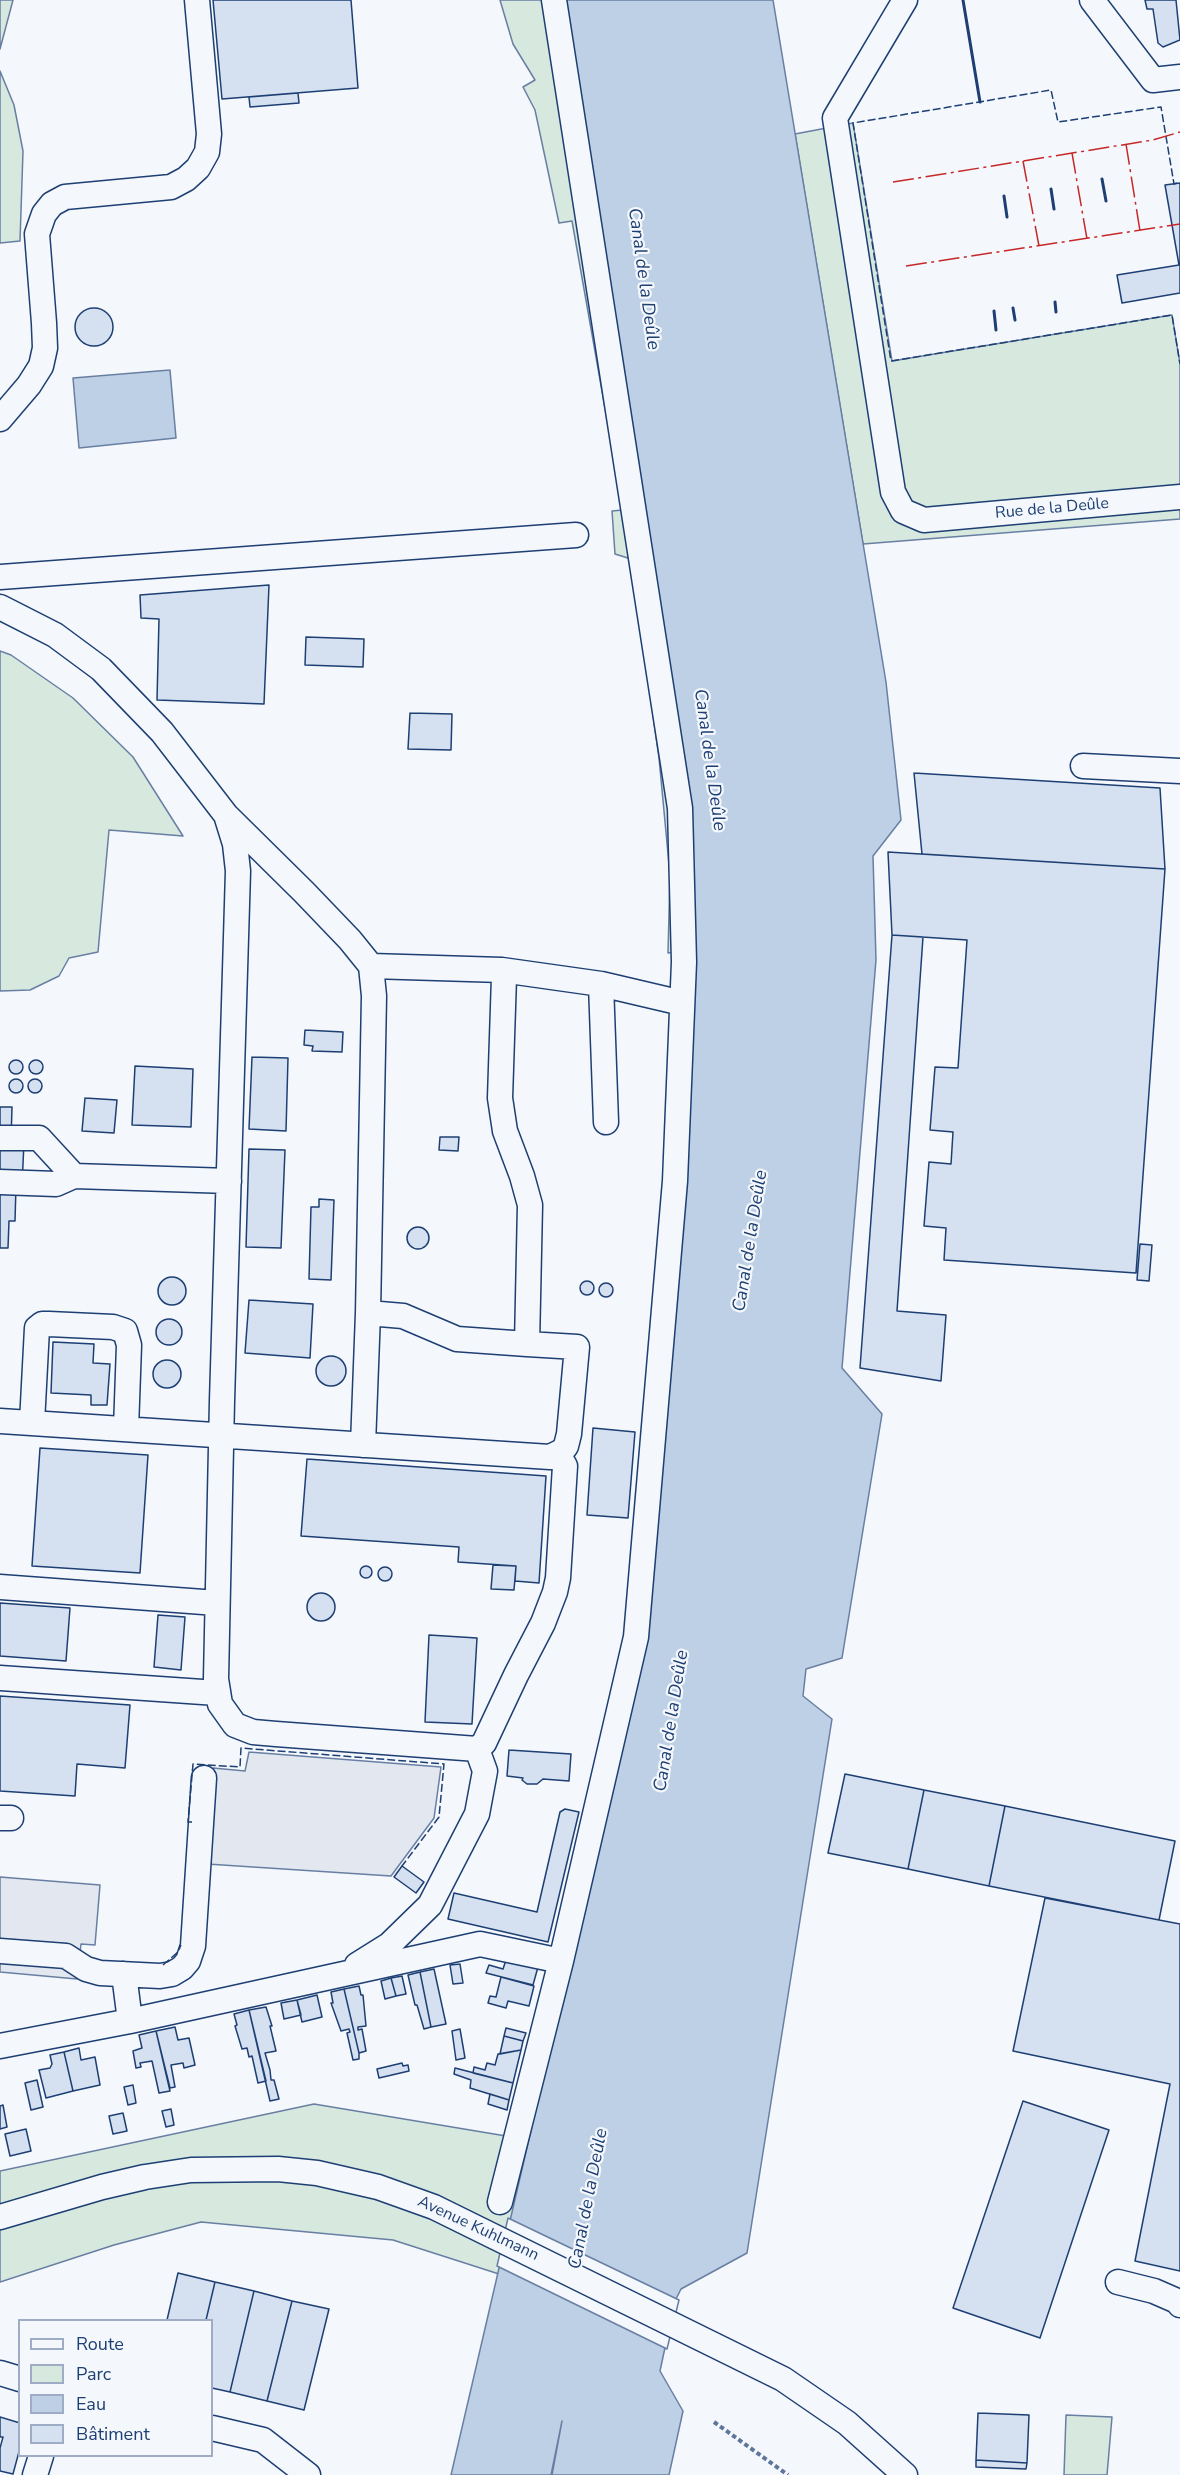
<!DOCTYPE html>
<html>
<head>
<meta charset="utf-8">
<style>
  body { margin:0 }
  #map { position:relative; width:1180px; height:2475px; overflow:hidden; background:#f4f7fb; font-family:"Nunito Sans",sans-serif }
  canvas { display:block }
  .legend { position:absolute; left:18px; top:2319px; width:195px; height:138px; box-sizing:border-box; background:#f4f7fb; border:2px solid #9eadc5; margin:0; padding:8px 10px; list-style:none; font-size:18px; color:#1d3f73 }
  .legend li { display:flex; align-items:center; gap:12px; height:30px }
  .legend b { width:30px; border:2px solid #9eadc5 }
</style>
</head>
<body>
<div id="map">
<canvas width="1180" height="2475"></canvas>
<ul class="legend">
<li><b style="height:8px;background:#f4f7fb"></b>Route</li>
<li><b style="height:16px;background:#d7e8df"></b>Parc</li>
<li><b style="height:16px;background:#bed0e5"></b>Eau</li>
<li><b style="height:16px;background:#d5e0f0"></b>Bâtiment</li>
</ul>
</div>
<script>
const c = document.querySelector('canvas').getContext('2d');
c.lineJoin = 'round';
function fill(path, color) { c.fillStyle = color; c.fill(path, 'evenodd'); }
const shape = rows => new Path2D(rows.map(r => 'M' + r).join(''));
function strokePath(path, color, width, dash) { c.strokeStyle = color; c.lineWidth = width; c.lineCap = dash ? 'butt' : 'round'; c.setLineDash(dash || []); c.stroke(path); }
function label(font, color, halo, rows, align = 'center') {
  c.font = font + ' "Nunito Sans",sans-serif'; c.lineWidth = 4.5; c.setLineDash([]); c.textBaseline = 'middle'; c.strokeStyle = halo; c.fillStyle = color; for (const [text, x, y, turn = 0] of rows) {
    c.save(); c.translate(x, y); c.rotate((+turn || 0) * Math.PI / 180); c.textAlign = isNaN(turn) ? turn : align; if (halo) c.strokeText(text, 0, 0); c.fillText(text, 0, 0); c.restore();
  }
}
const green = shape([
  [0,0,13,0,0,49,0,0],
  [500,0,564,0,694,949,668,953,670,875,659,758,631,559,615,554,612,511,623,510,572,221,559,223,535,110,523,87,535,80,513,44,500,0],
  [0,71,14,105,23,151,20,241,0,243,0,71],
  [853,123,892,361,1172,315,1180,364,1180,519,863,544,795,134,853,123],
  [0,651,11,655,73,698,133,757,183,836,109,830,98,952,69,958,59,976,30,990,0,991,0,651],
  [314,2104,530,2140,499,2274,393,2240,201,2222,114,2245,0,2282,0,2171,314,2104],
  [1066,2415,1112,2417,1107,2475,1064,2475,1066,2415]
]);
fill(green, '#d7e8df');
strokePath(green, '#687fa3', 1.5);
const parking = shape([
  [249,1752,441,1767,434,1818,391,1876,207,1864,213,1768,245,1771,249,1752],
  [0,1877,100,1885,95,1945,81,1944,77,1979,0,1972,0,1877]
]);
fill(parking, '#e3e8f0');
strokePath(parking, '#687fa3', 1.5);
const water = shape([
  [564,0,773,0,886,682,901,820,873,856,876,960,842,1368,882,1414,842,1658,806,1669,803,1696,832,1719,747,2253,681,2289,675,2301,660,2371,683,2411,669,2475,552,2475,562,2421,551,2475,451,2475,646,1635,695,962,564,0],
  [170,370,176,438,79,448,73,378,170,370]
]);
fill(water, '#bed0e5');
strokePath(water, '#687fa3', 1.5);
const pier = shape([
  [508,2218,679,2300,667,2349,497,2266,508,2218]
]);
fill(pier, '#f4f7fb');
strokePath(pier, '#687fa3', 1.5);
const building = shape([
  [213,0,351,0,358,88,222,99,213,0],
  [1145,0,1176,0,1180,40,1163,47,1158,43,1153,9,1147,9,1145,0],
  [298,93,299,103,250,107,249,97,298,93],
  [1180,183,1180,293,1122,303,1117,275,1179,265,1165,185,1180,183],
  '75 327a19 19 0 1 1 38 0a19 19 0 1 1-38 0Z',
  [269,585,264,704,157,700,159,619,141,618,140,595,269,585],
  [306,637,364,639,363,667,305,665,306,637],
  [410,713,452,714,451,750,408,749,410,713],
  [914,773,1160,788,1165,869,922,854,914,773],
  [888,852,1165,869,1136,1273,944,1260,946,1228,924,1226,929,1162,951,1164,953,1132,930,1130,935,1067,958,1068,967,940,892,935,888,852],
  [892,935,923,937,897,1311,946,1315,941,1381,860,1368,892,935],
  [305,1030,343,1032,342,1052,312,1051,313,1046,304,1045,305,1030],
  [252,1057,288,1058,286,1131,249,1129,252,1057],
  '9 1067a7 7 0 1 1 14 0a7 7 0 1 1-14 0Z',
  '29 1067a7 7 0 1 1 14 0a7 7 0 1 1-14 0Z',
  [135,1066,193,1069,191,1127,132,1125,135,1066],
  '28 1086a7 7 0 1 1 14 0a7 7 0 1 1-14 0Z',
  '9 1086a7 7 0 1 1 14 0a7 7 0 1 1-14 0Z',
  [85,1098,117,1100,114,1133,82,1131,85,1098],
  [0,1107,12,1107,11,1141,24,1142,22,1186,16,1186,15,1221,9,1221,8,1248,0,1248,0,1107],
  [440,1137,459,1137,458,1151,439,1150,440,1137],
  [249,1149,285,1150,281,1248,246,1247,249,1149],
  [319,1199,334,1200,331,1280,309,1279,311,1207,319,1207,319,1199],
  '407 1238a11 11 0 1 1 22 0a11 11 0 1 1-22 0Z',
  [1140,1244,1152,1245,1149,1281,1137,1280,1140,1244],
  '158 1291a14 14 0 1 1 28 0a14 14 0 1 1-28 0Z',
  '580 1288a7 7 0 1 1 14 0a7 7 0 1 1-14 0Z',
  '599 1290a7 7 0 1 1 14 0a7 7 0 1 1-14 0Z',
  [249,1300,313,1304,310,1358,245,1353,249,1300],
  '156 1332a13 13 0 1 1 26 0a13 13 0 1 1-26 0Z',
  [53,1342,94,1344,93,1363,110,1364,107,1405,91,1405,91,1395,51,1393,53,1342],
  '316 1371a15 15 0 1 1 30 0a15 15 0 1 1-30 0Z',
  '153 1374a14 14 0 1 1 28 0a14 14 0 1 1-28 0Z',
  [593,1428,635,1432,628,1518,587,1515,593,1428],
  [40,1448,148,1455,140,1573,32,1566,40,1448],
  [307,1459,546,1476,539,1583,515,1581,516,1566,458,1562,459,1547,301,1536,307,1459],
  [493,1565,516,1566,514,1590,491,1589,493,1565],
  '360 1572a6 6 0 1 1 12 0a6 6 0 1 1-12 0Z',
  '378 1574a7 7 0 1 1 14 0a7 7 0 1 1-14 0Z',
  '307 1607a14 14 0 1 1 28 0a14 14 0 1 1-28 0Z',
  [0,1603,70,1608,66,1661,0,1656,0,1603],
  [158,1615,185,1617,181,1670,154,1667,158,1615],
  [429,1635,477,1638,472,1724,425,1722,429,1635],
  [0,1696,130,1705,125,1768,77,1764,75,1796,0,1791,0,1696],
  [509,1750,571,1754,569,1781,543,1779,537,1784,527,1784,522,1780,523,1778,507,1776,509,1750],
  [845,1774,924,1790,908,1869,828,1853,845,1774],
  [924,1790,1005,1806,989,1886,908,1869,924,1790],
  [1005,1806,1175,1841,1159,1920,989,1886,1005,1806],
  [565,1809,579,1812,548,1942,448,1919,454,1893,537,1912,560,1812,565,1809],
  [402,1866,424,1882,416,1893,394,1877,402,1866],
  [1045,1898,1180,1924,1180,2271,1135,2261,1170,2084,1013,2051,1045,1898],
  [506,1960,538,1967,533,1985,486,1973,489,1965,503,1969,506,1960],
  [460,1964,463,1983,453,1984,450,1965,460,1964],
  [434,1969,446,2024,431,2027,420,1972,434,1969],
  [420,1972,431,2027,424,2029,417,2005,415,2005,408,1975,420,1972],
  [402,1976,406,1994,396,1996,391,1978,402,1976],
  [501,1977,534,1986,529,2006,508,2001,506,2008,488,2003,490,1996,496,1997,501,1977],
  [391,1978,396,1996,385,1999,381,1981,391,1978],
  [359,1986,361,1995,363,1995,366,2026,358,2027,358,2030,362,2029,366,2051,359,2053,344,1989,359,1986],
  [344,1989,359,2053,359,2059,353,2060,347,2033,350,2032,349,2029,341,2031,331,2003,333,2003,331,1992,344,1989],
  [317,1995,322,2017,302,2022,297,2000,317,1995],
  [297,2000,301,2015,284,2019,281,2003,297,2000],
  [266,2007,272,2026,270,2026,276,2051,265,2053,270,2070,271,2080,274,2080,279,2099,270,2101,249,2010,266,2007],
  [249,2010,266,2081,258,2083,252,2056,249,2057,247,2048,242,2049,235,2026,237,2025,234,2014,249,2010],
  [175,2027,178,2040,189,2038,195,2065,184,2068,183,2063,171,2065,175,2087,170,2088,156,2031,175,2027],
  [506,2028,526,2033,523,2041,504,2036,506,2028],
  [460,2029,465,2058,456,2060,452,2031,460,2029],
  [156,2031,170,2091,159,2093,152,2061,140,2063,141,2067,136,2068,133,2051,142,2048,139,2035,156,2031],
  [504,2036,523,2041,521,2050,500,2054,504,2036],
  [79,2048,81,2060,95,2057,100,2085,73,2091,64,2052,79,2048],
  [521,2050,513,2083,473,2073,474,2067,485,2070,487,2063,495,2065,498,2054,521,2050],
  [64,2052,73,2091,46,2098,39,2070,50,2068,52,2064,50,2055,64,2052],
  [402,2063,403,2066,408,2065,409,2071,379,2078,377,2069,402,2063],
  [455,2068,513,2083,509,2100,470,2088,471,2080,454,2074,455,2068],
  [37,2080,43,2107,31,2110,25,2083,37,2080],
  [133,2085,136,2103,128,2105,124,2087,133,2085],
  [490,2094,509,2100,507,2110,488,2104,490,2094],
  [1023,2101,1109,2130,1040,2338,953,2308,1023,2101],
  [3,2105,7,2127,0,2129,0,2106,3,2105],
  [171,2109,174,2125,166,2127,162,2111,171,2109],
  [123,2113,127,2131,113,2134,109,2116,123,2113],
  [26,2129,31,2151,10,2156,5,2134,26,2129],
  [178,2273,215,2282,206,2320,167,2320,178,2273],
  [215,2282,254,2291,230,2392,212,2388,212,2320,206,2320,215,2282],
  [254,2291,292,2301,267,2401,230,2392,254,2291],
  [292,2301,329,2309,304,2410,267,2401,292,2301],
  [978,2413,1029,2415,1027,2463,976,2460,978,2413],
  [0,2417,20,2423,20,2448,13,2474,0,2471,0,2448,3,2437,0,2437,0,2417],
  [976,2460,1027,2463,1026,2469,976,2467,976,2460]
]);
fill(building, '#d5e0f0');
strokePath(building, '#1d3f73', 1.5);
const minor = shape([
  [905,0,835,118,893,492,903,511,924,520,1180,497],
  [1092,0,1153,80,1180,77],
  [0,419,29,385,41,366,45,348,44,323,37,234,44,214,52,204,65,197,171,187,186,179,198,168,207,152,209,134,197,0],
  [0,577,576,535],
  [0,607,55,635,101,669,162,732,226,815,304,892,350,940,371,966,374,996,368,1313,363,1445],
  [1083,766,1180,771],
  [226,815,235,844,238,871,222,1401,216,1679,220,1704,235,1725,253,1732,276,1734,477,1749,484,1743,516,1675,543,1623,555,1592,558,1578,565,1466,558,1454],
  [371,966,502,970,601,984,682,1003],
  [601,984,606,1122],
  [0,1138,39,1138,74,1176],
  [0,1182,56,1184,74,1176,229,1181],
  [368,1313,403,1316,457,1339,527,1344],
  [0,1421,550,1457,562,1451,566,1446,569,1434,577,1347,527,1344,530,1205,522,1176,505,1131,500,1098,504,977],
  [32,1423,37,1328,42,1324,49,1324,113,1327,125,1331,129,1345,126,1429],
  [0,1587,217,1603],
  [0,1678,217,1693],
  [0,1818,11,1818],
  [0,1951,66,1956,86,1969,100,1973,160,1976,172,1974,182,1968,188,1961,193,1946,204,1778],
  [357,1965,389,1945,430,1905,477,1814,485,1771,477,1749],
  [124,1974,130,2021],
  [0,2046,130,2021,480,1944,561,1961],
  [500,2202,561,1961,636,1637,675,1181,684,962,680,808,554,0],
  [0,2217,102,2187,145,2177,191,2170,278,2169,317,2173,378,2187,434,2207,783,2379,847,2423,905,2475],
  [1118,2282,1154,2291,1177,2301,1180,2305],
  [0,2373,20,2379],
  [212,2428,263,2440,308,2475],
  [35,2475,41,2456]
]);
strokePath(minor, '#1d3f73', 27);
strokePath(shape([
  [714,2422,788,2475]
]), '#5e769c', 4, [4.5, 3]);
strokePath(minor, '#f4f7fb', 24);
strokePath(shape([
  [1177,183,1174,184,1161,107,1058,122,1051,90,853,123,891,361,1172,315,1180,364],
  [192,1822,188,1822,193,1764,240,1767,241,1748,444,1764,439,1817,402,1866],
  [163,1965,178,1952,181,1945]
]), '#1d3f73', 1.5, [8, 3]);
strokePath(shape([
  [963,0,980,102],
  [1102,179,1106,201],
  [1051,189,1054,209],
  [1004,196,1007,217],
  [1055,302,1056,312],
  [1013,308,1015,320],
  [994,311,996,330]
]), '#1d3f73', 3);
strokePath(shape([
  [1126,144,1140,231],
  [1072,153,1087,239],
  [1023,161,1039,246],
  [893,182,1153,140,1180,132],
  [906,266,1180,224]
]), '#c62828', 1.5, [21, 4.5, 3, 4.5]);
label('16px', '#1d3f73', '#f4f7fb', [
  ["Rue de la Deûle",1052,509,-5],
  ["Avenue Kuhlmann",478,2229,25]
]);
label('italic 18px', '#1d3f73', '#f4f7fb', [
  ["Canal de la Deûle",643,279,82],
  ["Canal de la Deûle",709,760,82],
  ["Canal de la Deûle",751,1241,-81],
  ["Canal de la Deûle",672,1721,-81],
  ["Canal de la Deûle",589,2199,-79]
]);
</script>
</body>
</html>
